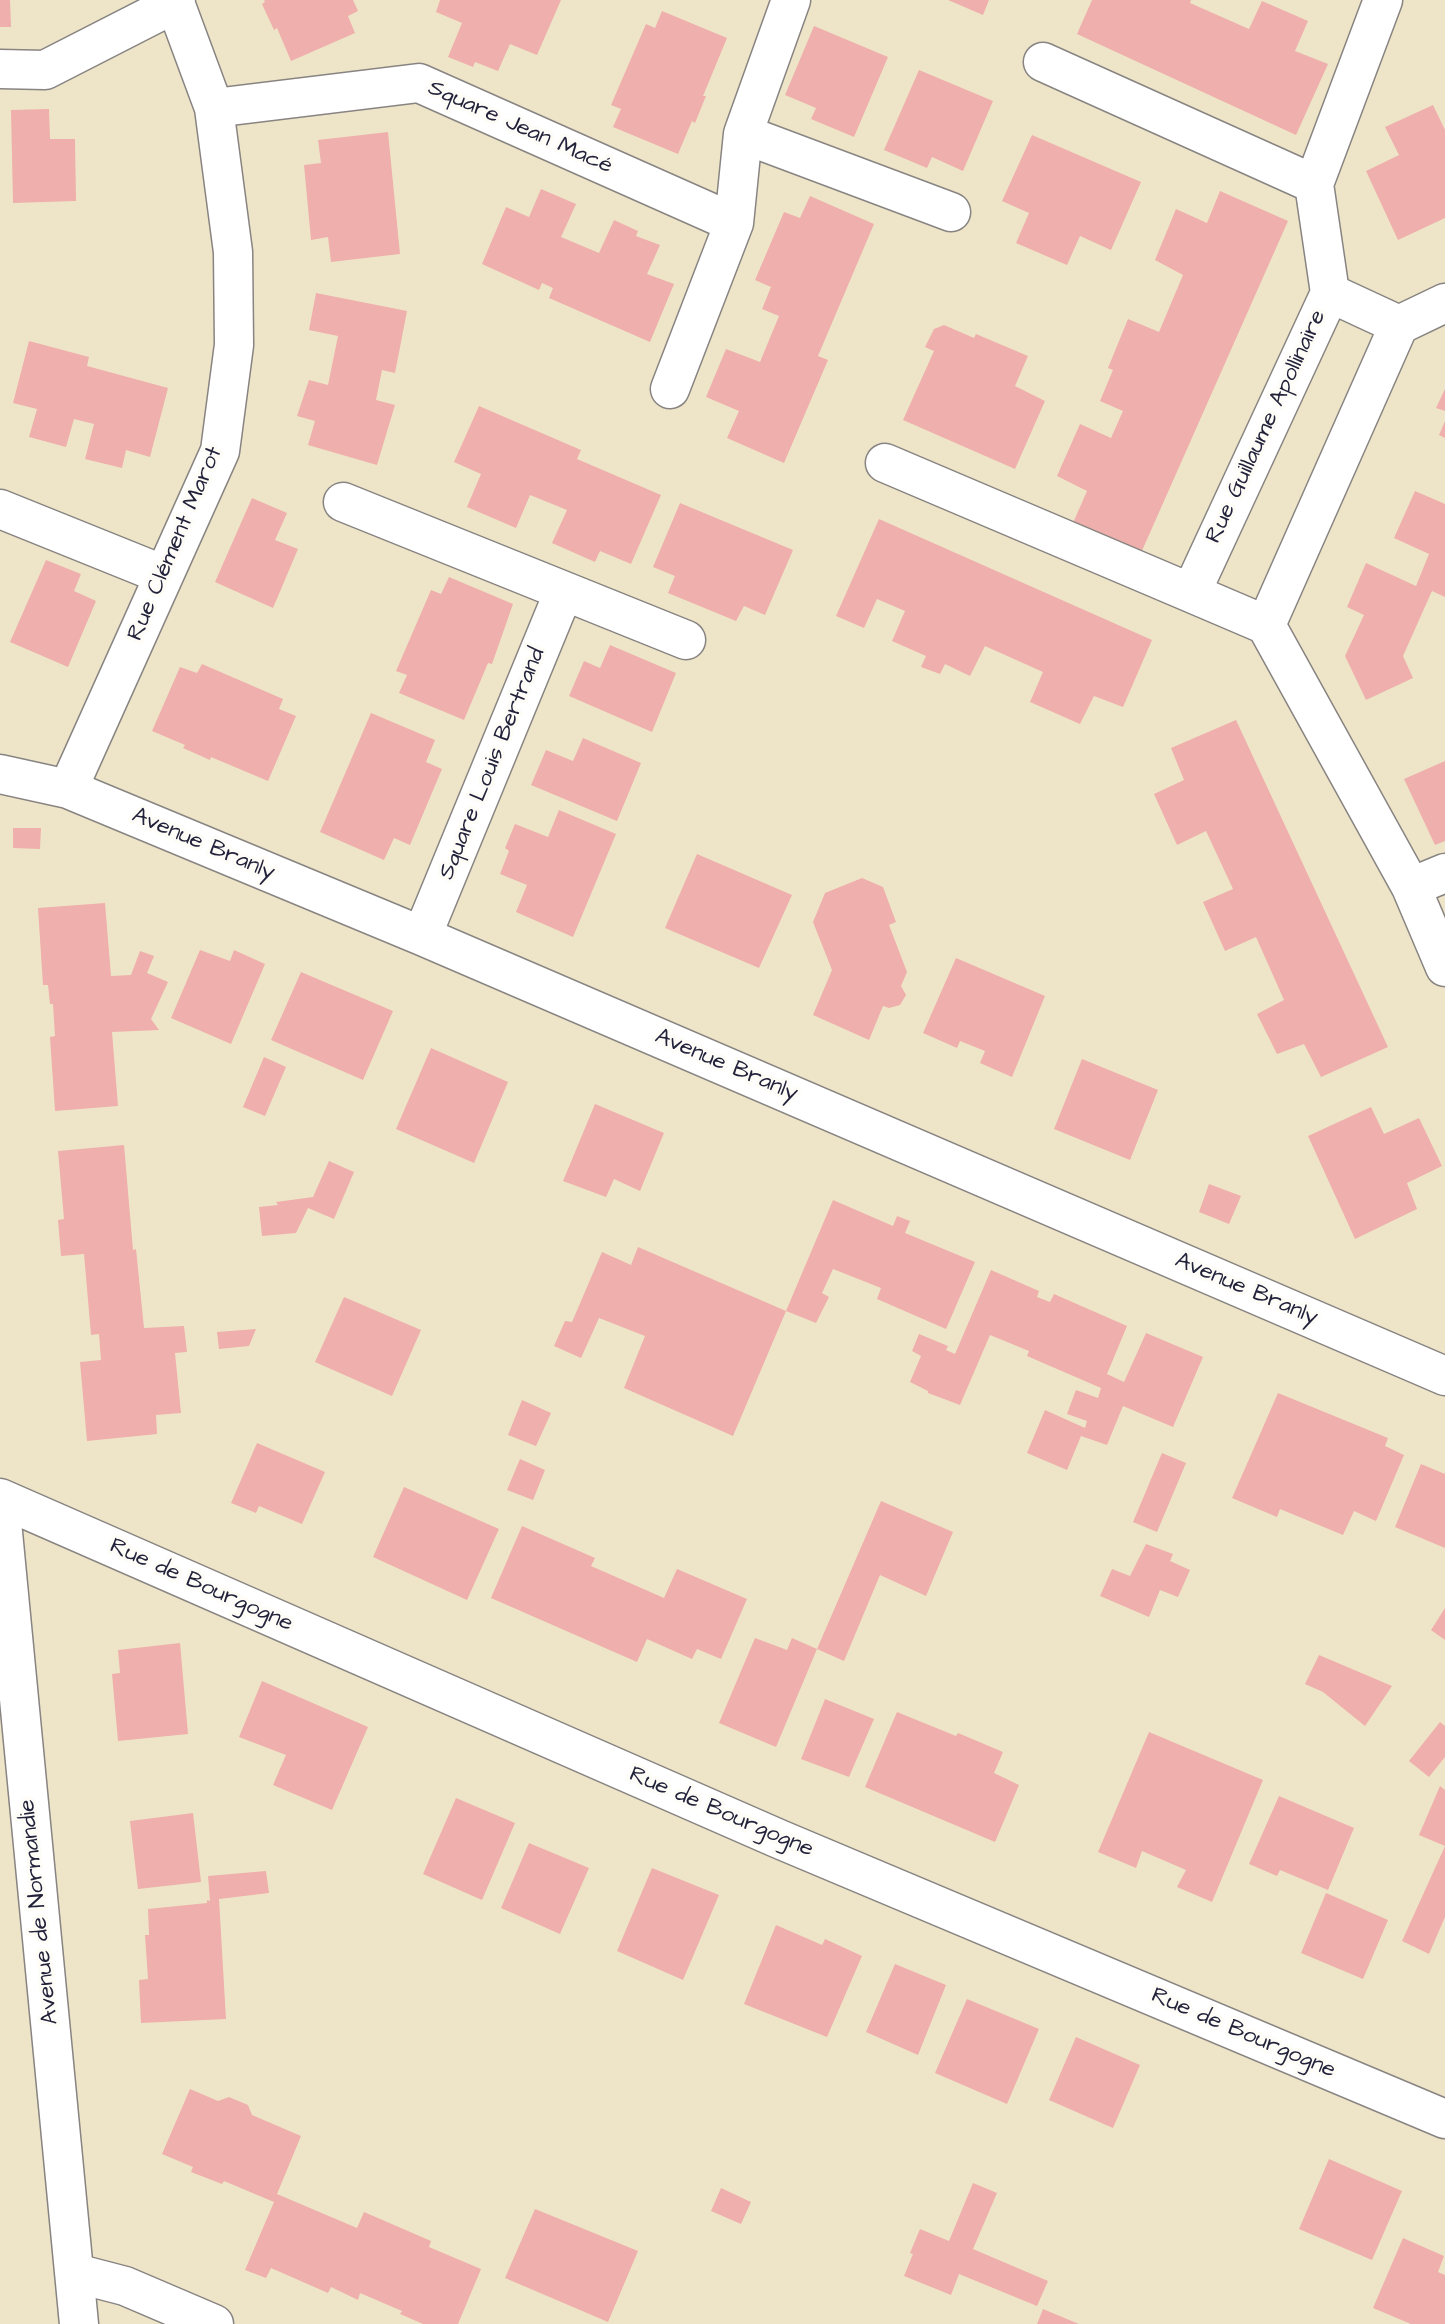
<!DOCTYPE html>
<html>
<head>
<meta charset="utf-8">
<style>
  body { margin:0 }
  canvas { display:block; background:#eee5c8 }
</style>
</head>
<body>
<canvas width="1445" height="2324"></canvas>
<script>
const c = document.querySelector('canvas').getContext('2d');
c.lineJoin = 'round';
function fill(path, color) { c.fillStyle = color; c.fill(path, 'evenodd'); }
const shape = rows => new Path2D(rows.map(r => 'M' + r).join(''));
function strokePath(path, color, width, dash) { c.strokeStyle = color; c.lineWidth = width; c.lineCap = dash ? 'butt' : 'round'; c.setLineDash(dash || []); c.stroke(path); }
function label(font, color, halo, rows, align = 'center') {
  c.font = font + ' "Architects Daughter",sans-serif'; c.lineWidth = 7; c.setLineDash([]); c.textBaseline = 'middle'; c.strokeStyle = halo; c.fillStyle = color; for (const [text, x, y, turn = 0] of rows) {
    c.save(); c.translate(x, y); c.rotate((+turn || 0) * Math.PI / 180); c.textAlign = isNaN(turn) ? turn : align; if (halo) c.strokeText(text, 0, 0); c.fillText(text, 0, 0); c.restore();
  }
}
fill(shape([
  [0,0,10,0,11,27,0,27],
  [264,0,353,0,358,11,348,16,355,33,291,61,277,28,274,30,262,4,265,2],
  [440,0,561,0,537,55,510,44,498,71,475,62,473,67,448,57,462,23,436,12],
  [948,0,989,0,983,15],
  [1092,0,1191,0,1190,3,1249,29,1262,1,1308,21,1295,51,1328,64,1296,135,1077,34],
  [662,11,727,38,703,96,706,96,695,123,692,121,678,154,613,127,621,109,611,105,646,24,655,28],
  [814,26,888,57,854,137,811,119,816,108,785,95],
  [919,70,993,101,963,171,932,157,927,168,884,150],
  [1433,105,1445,130,1445,218,1398,240,1366,171,1399,155,1385,127],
  [49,109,50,139,75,139,76,201,13,203,11,110],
  [388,132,400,254,331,262,328,237,311,240,304,165,321,163,318,140],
  [1032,135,1141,182,1111,250,1080,236,1067,265,1016,243,1029,213,1002,201],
  [541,189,576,204,561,237,599,253,614,220,638,231,636,236,660,245,647,274,674,284,650,342,549,298,553,288,542,283,539,290,482,264,506,207,529,217],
  [1220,191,1288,221,1141,553,1073,523,1087,491,1057,476,1080,424,1111,438,1123,411,1100,401,1113,370,1108,368,1128,319,1159,332,1183,275,1155,260,1176,209,1207,223],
  [810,196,874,224,818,356,828,360,784,463,727,438,739,411,706,397,726,349,760,362,779,316,762,309,771,287,755,280,784,212,800,218],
  [316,293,407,311,395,373,382,370,376,400,395,405,377,465,308,445,315,421,297,416,309,380,328,385,338,336,309,330],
  [944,325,974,338,976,334,1028,356,1015,386,1045,401,1015,469,903,420,934,351,925,347,934,329],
  [29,341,89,357,87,366,168,388,150,457,126,450,122,468,85,459,94,424,74,419,66,447,29,437,37,409,13,403],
  [1445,389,1445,411,1436,408],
  [479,406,581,450,577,459,661,495,631,564,600,551,595,562,552,543,567,510,530,495,516,528,467,507,481,474,454,462],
  [1445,421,1445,438,1439,435],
  [1415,491,1445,504,1445,597,1432,591,1403,656,1413,678,1366,700,1345,656,1364,615,1347,607,1366,563,1416,586,1429,554,1394,538],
  [252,498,287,513,275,540,298,549,273,608,215,582],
  [680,503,793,550,765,615,744,606,736,621,668,593,675,576,653,567],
  [879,519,1152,640,1123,707,1094,696,1080,724,1030,702,1043,672,985,646,970,676,945,664,940,674,921,667,926,656,892,641,905,611,877,599,864,628,836,616],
  [46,560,81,574,74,591,96,601,68,667,10,642],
  [449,577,513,604,492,664,488,663,464,720,399,693,407,675,396,671,431,590,441,594],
  [610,645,676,673,652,732,569,696,584,661,600,668],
  [202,664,283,699,279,709,296,716,268,781,211,757,210,760,183,748,185,745,152,731,180,667,197,673],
  [371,713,435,740,426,762,442,769,410,845,394,838,384,860,320,832],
  [1236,720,1388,1047,1321,1077,1304,1044,1277,1054,1257,1014,1284,1000,1256,937,1225,951,1203,902,1233,889,1206,831,1177,845,1154,794,1184,780,1171,748],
  [583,738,641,763,617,821,531,785,546,750,573,761],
  [1445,761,1445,841,1435,845,1404,779],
  [559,810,616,834,573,937,516,912,527,885,500,874,509,851,505,848,515,824,548,837],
  [13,828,41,828,40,849,13,848],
  [697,854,792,895,759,968,665,928],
  [862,878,883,887,896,922,889,925,907,972,901,986,906,995,900,1005,889,1008,883,1006,869,1040,813,1015,832,970,813,922,825,893],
  [105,903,111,976,131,975,140,951,154,956,147,973,168,982,151,1019,159,1030,112,1032,118,1106,55,1111,50,1037,55,1036,53,1004,50,1004,48,985,43,985,38,908],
  [200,950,230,961,234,950,265,964,231,1044,171,1018],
  [956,958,1045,996,1012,1077,980,1063,985,1051,960,1041,957,1048,923,1033],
  [301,972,393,1011,363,1080,271,1040],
  [431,1048,508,1082,474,1163,396,1129],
  [264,1057,286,1067,265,1116,243,1107],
  [1082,1059,1158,1090,1130,1160,1054,1129],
  [595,1104,664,1133,640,1191,614,1179,606,1197,563,1181],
  [1371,1107,1384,1134,1419,1118,1442,1166,1407,1183,1417,1209,1355,1239,1308,1136],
  [124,1145,133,1250,136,1249,144,1328,184,1326,187,1352,175,1353,181,1413,156,1415,157,1434,87,1441,80,1362,101,1360,99,1334,91,1335,84,1254,61,1256,58,1220,64,1219,58,1151],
  [329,1161,354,1172,334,1219,308,1208,296,1233,262,1236,259,1207,278,1205,276,1202,313,1197],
  [1209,1184,1241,1196,1229,1224,1199,1212],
  [833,1200,893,1226,897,1216,910,1221,905,1233,975,1262,946,1329,877,1299,881,1288,833,1269,822,1293,829,1297,816,1323,786,1311,733,1436,624,1388,645,1336,599,1318,581,1358,554,1346,565,1321,572,1322,602,1252,631,1265,638,1247,786,1311],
  [991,1270,1039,1291,1037,1297,1050,1302,1054,1294,1127,1326,1107,1374,1124,1382,1146,1333,1203,1357,1173,1427,1123,1406,1107,1445,1081,1436,1067,1470,1027,1453,1045,1410,1085,1428,1087,1421,1067,1414,1076,1390,1098,1398,1101,1388,1027,1356,1029,1351,990,1335,960,1405,928,1393,928,1391,910,1382,921,1356,912,1351,919,1334,948,1346,946,1350,955,1354],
  [344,1297,421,1330,392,1396,315,1362],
  [256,1329,249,1346,219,1349,217,1332],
  [1278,1393,1388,1438,1385,1446,1404,1455,1376,1521,1354,1511,1343,1535,1280,1509,1277,1517,1232,1498],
  [522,1400,551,1413,536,1446,508,1435],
  [257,1443,325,1472,302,1524,259,1506,256,1513,231,1503],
  [1162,1453,1186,1463,1157,1532,1133,1522],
  [520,1459,545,1470,533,1500,507,1490],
  [1421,1464,1445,1474,1445,1548,1395,1527],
  [404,1487,499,1529,467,1600,373,1557],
  [881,1501,953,1532,926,1596,880,1575,844,1661,817,1649],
  [522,1526,595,1558,591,1566,664,1598,677,1569,747,1599,721,1659,697,1649,692,1659,647,1639,637,1662,491,1598],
  [1146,1544,1173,1554,1170,1561,1190,1570,1178,1597,1160,1590,1149,1617,1100,1596,1112,1569,1130,1576],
  [1445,1608,1445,1640,1431,1630],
  [755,1638,787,1650,792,1638,817,1649,776,1747,719,1723],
  [180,1643,188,1734,118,1741,112,1674,120,1673,118,1650],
  [1319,1655,1392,1686,1365,1726,1323,1692,1305,1684],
  [262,1681,368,1727,332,1810,273,1785,286,1755,239,1737],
  [825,1699,874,1719,849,1777,801,1759],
  [897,1712,956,1736,958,1733,1003,1752,994,1773,1019,1785,995,1842,865,1787],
  [1440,1722,1445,1726,1445,1757,1429,1777,1409,1761],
  [1149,1732,1263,1780,1212,1902,1177,1887,1186,1870,1142,1851,1136,1868,1098,1852],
  [1440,1786,1445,1790,1445,1917,1429,1954,1402,1941,1445,1846,1419,1835],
  [1279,1796,1354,1828,1328,1890,1280,1870,1277,1876,1249,1864],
  [456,1798,515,1823,482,1900,423,1874],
  [193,1813,201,1882,138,1889,130,1821],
  [529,1843,589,1868,560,1934,501,1908],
  [652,1868,719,1895,683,1980,617,1951],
  [266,1871,269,1893,219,1899,226,2019,141,2023,139,1980,148,1979,145,1935,149,1935,148,1909,207,1903,207,1900,210,1901,208,1876],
  [1326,1893,1388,1920,1363,1979,1301,1953],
  [776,1925,822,1945,825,1939,862,1956,827,2037,744,2004],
  [895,1964,946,1985,918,2055,866,2032],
  [967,1999,1039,2029,1007,2104,935,2073],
  [1076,2037,1140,2065,1113,2128,1049,2100],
  [190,2089,218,2101,229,2097,248,2105,252,2115,301,2136,277,2194,357,2228,364,2212,431,2241,429,2247,481,2269,458,2324,423,2324,400,2314,402,2311,360,2293,358,2300,331,2287,328,2293,271,2268,266,2278,245,2270,274,2202,224,2181,222,2184,191,2172,193,2167,162,2154],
  [1329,2159,1402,2191,1372,2260,1299,2229],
  [973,2183,997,2193,973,2249,1048,2281,1037,2306,959,2274,951,2295,904,2276,913,2254,910,2253,920,2229,949,2241],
  [721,2188,751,2202,741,2224,711,2211],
  [535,2209,638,2251,608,2322,505,2278],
  [1403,2238,1444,2256,1438,2272,1445,2275,1445,2324,1411,2324,1373,2308],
  [1043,2309,1079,2324,1037,2324]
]), '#efafac');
const street = shape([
  [791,0,743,134,951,212],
  [1043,62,1314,184,1330,293],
  [0,69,45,70,176,3],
  [214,108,419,83,734,223,670,389],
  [1314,184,1383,0],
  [734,223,743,134],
  [1399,325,1330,293,1191,593,1266,625,1399,325,1445,303],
  [885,463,1191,593],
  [343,502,686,640],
  [0,509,164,575],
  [1266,625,1411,887,1445,967],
  [0,774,68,789,422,936,1445,1376],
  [68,789,220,451,234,345,233,252,214,108,174,0],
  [1411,887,1445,873],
  [422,936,564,591],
  [0,1498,779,1839,1445,2119],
  [0,1501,79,2324],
  [75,2273,125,2286,214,2324]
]);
strokePath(street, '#888482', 41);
strokePath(street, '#fff', 38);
label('23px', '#22223b', '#fdfcf7', [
  ["Square Jean Macé",520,128,24],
  ["Rue Guillaume Apollinaire",1267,427,-65],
  ["Rue Clément Marot",176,544,-67],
  ["Square Louis Bertrand",493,764,-68],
  ["Avenue Branly",203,845,23],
  ["Avenue Branly",726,1066,23],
  ["Avenue Branly",1246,1290,23],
  ["Rue de Bourgogne",201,1586,24],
  ["Rue de Bourgogne",721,1813,23],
  ["Avenue de Normandie",40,1912,-96],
  ["Rue de Bourgogne",1243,2034,23]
]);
</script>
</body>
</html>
